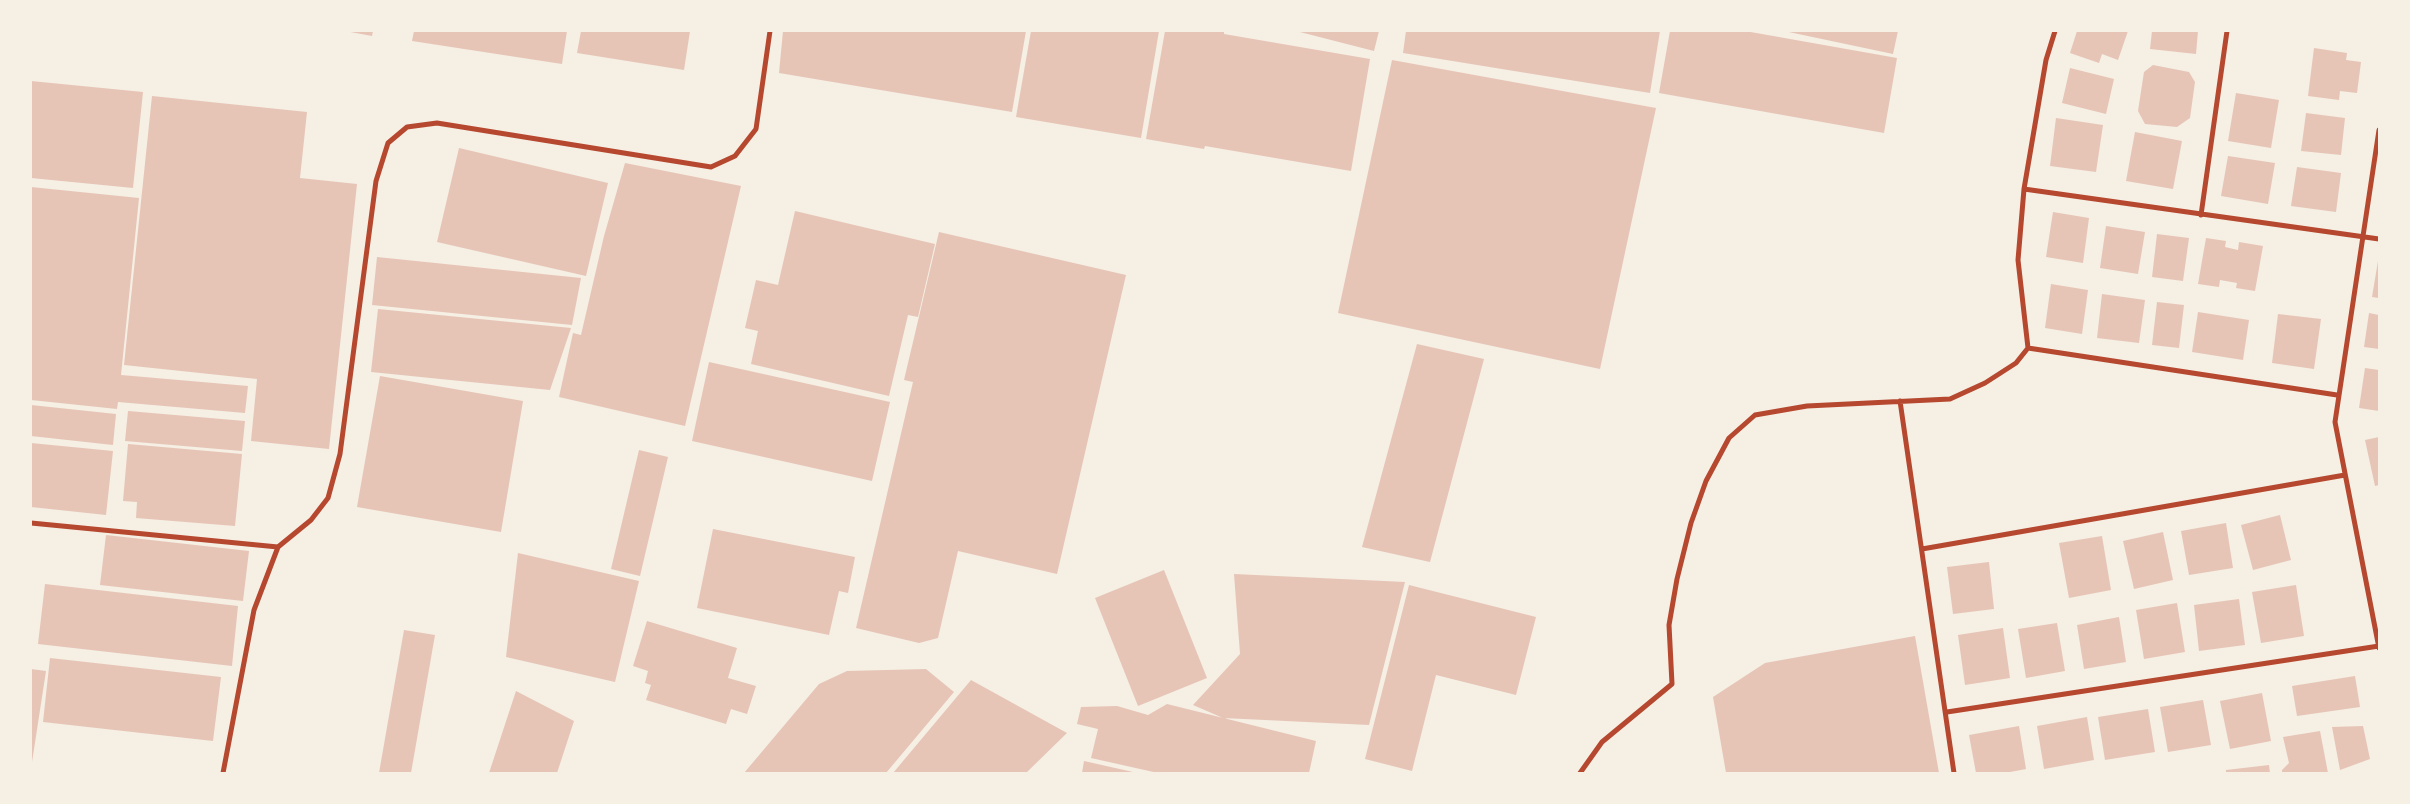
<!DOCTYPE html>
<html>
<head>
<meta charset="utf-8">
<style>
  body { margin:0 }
  #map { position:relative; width:2410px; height:804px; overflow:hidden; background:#f6efe4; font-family:"Times New Roman",serif }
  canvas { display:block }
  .frame { position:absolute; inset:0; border:32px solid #f6efe4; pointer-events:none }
</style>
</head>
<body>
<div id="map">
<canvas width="2410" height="804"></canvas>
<div class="frame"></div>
</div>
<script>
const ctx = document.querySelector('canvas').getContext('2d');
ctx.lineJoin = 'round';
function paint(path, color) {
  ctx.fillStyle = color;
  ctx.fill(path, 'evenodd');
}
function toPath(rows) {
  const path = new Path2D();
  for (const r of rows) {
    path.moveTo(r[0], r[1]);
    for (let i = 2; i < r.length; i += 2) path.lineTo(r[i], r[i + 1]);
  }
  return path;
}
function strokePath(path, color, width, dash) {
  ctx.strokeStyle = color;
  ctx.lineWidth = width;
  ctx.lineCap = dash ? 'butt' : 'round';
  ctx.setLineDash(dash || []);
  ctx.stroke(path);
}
paint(toPath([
  [345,31,373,31,372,36],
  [414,31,567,31,562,64,412,41],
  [581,31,690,31,684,70,577,53],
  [783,31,1026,31,1012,112,779,73],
  [1031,31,1159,31,1141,138,1016,117],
  [1165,31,1224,31,1224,34,1370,59,1351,171,1205,146,1204,149,1146,139],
  [1296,31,1379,31,1374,51],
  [1406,31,1660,31,1650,93,1403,53],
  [1670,31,1745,31,1897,58,1884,133,1659,93],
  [1784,31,1898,31,1893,54],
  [2077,31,2128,31,2118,60,2102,54,2099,63,2070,53],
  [2152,31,2198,31,2196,54,2150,49],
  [2314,48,2347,53,2346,60,2361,62,2357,93,2340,91,2339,100,2308,96],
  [1392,60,1656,108,1600,369,1338,313],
  [2153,65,2189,72,2195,82,2190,118,2177,127,2145,124,2138,111,2144,72],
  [2070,68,2114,79,2106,114,2062,103],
  [31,81,143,92,133,188,31,178],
  [2236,93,2279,100,2271,148,2228,141],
  [152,96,307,112,300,178,357,184,329,449,251,441,257,379,124,365],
  [2306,113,2345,118,2341,155,2301,151],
  [2056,118,2103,125,2096,172,2050,166],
  [2135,132,2182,141,2173,189,2126,181],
  [459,148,608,183,586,276,437,242],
  [2228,156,2275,163,2268,204,2221,196],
  [625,163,741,186,685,426,559,397,573,333,581,335,604,236],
  [2297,167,2341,173,2336,212,2291,206],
  [31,187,139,198,121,375,248,386,245,413,118,402,117,409,31,400],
  [795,211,935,244,918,317,908,315,889,396,751,364,758,331,745,328,756,280,778,285],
  [2053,212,2089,218,2083,263,2046,257],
  [2106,226,2145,232,2138,274,2100,268],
  [939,232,1126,275,1057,574,958,551,938,638,919,643,856,628,913,382,904,380],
  [2157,234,2189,238,2183,281,2152,277],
  [2206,238,2226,241,2225,247,2238,250,2239,242,2263,246,2255,291,2236,288,2237,283,2220,280,2219,287,2198,284],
  [377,257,581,278,572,325,372,305],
  [2378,261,2379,261,2379,298,2372,297],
  [2051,284,2088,290,2082,334,2045,328],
  [2102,294,2145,300,2139,343,2097,338],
  [2157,302,2184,305,2179,348,2152,345],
  [378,309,571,328,550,390,371,372],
  [2198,312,2249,320,2243,360,2192,352],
  [2369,313,2379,315,2379,349,2364,347],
  [2278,314,2321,319,2314,369,2272,363],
  [1417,344,1484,359,1430,562,1362,547],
  [709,362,890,402,872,481,692,441],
  [2365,368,2379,370,2379,411,2359,408],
  [380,376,523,401,501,532,357,507],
  [31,405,116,414,113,445,31,436],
  [128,411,245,421,242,451,125,441],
  [2379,437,2379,485,2375,486,2365,440],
  [31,443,113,451,106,515,31,507],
  [128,444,242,454,235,526,136,518,137,502,123,501],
  [639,450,668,457,640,576,611,569],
  [2280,515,2291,560,2253,570,2241,525],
  [2226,523,2233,568,2189,575,2181,531],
  [713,529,855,557,848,593,839,591,829,635,697,608],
  [2163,532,2173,580,2134,589,2123,541],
  [106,535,249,551,243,601,100,585],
  [2102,536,2111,590,2069,598,2059,543],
  [518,553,639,581,615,682,506,657],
  [1989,562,1994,609,1953,614,1947,567],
  [1164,570,1207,678,1138,706,1095,598],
  [1234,574,1405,582,1369,725,1223,718,1193,705,1240,654],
  [45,584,238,606,232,666,38,644],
  [1409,585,1536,617,1516,695,1436,675,1412,771,1365,759],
  [2296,585,2304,636,2261,643,2252,592],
  [2239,599,2245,645,2199,651,2194,605],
  [2177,603,2185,652,2144,659,2136,610],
  [2119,617,2126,662,2084,669,2077,625],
  [647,621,737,648,728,678,756,686,747,714,731,709,726,724,646,700,651,685,645,683,648,671,633,666],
  [2057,623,2065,671,2026,678,2018,629],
  [2003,628,2010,678,1965,685,1958,635],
  [404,630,435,635,411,773,379,773],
  [1915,636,1939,773,1726,773,1713,697,1765,663],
  [50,658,221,677,213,741,43,722],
  [31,669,46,671,32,762,31,762],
  [926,669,954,692,886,773,744,773,819,684,847,671],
  [2355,676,2360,707,2297,716,2292,686],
  [971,680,1067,733,1026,773,893,773],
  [516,691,574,721,557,773,489,773],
  [2262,693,2271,741,2230,749,2220,701],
  [2203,700,2211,745,2168,752,2160,707],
  [1167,704,1316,741,1309,773,1158,773,1091,758,1098,729,1077,724,1081,707,1117,706,1148,715],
  [2148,709,2155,752,2105,760,2098,717],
  [2087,717,2094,760,2044,769,2037,726],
  [2019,726,2026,769,2005,773,1976,773,1969,735],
  [2363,726,2370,759,2340,770,2332,727],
  [2320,731,2328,773,2282,773,2282,770,2289,763,2283,737],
  [1084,761,1133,772,1133,773,1082,773],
  [2269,765,2270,773,2226,773,2226,770]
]), '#e6c5b7');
strokePath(toPath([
  [2379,130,2335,422,2379,648],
  [2024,189,2379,239],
  [2201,215,2227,31],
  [2028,348,2337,395],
  [1900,401,1954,773],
  [31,523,278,547],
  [1922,549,2345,475],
  [1947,712,2379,646],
  [223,773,254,610,278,547,311,520,328,498,340,454,376,181,388,143,407,127,437,123,711,167,735,156,756,129,770,31],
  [1580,773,1602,742,1672,684,1669,625,1677,579,1691,523,1706,481,1729,438,1755,415,1807,406,1950,399,1985,383,2016,363,2028,348,2018,260,2024,189,2046,60,2055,31]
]), '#b5482f', 5);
</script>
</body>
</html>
